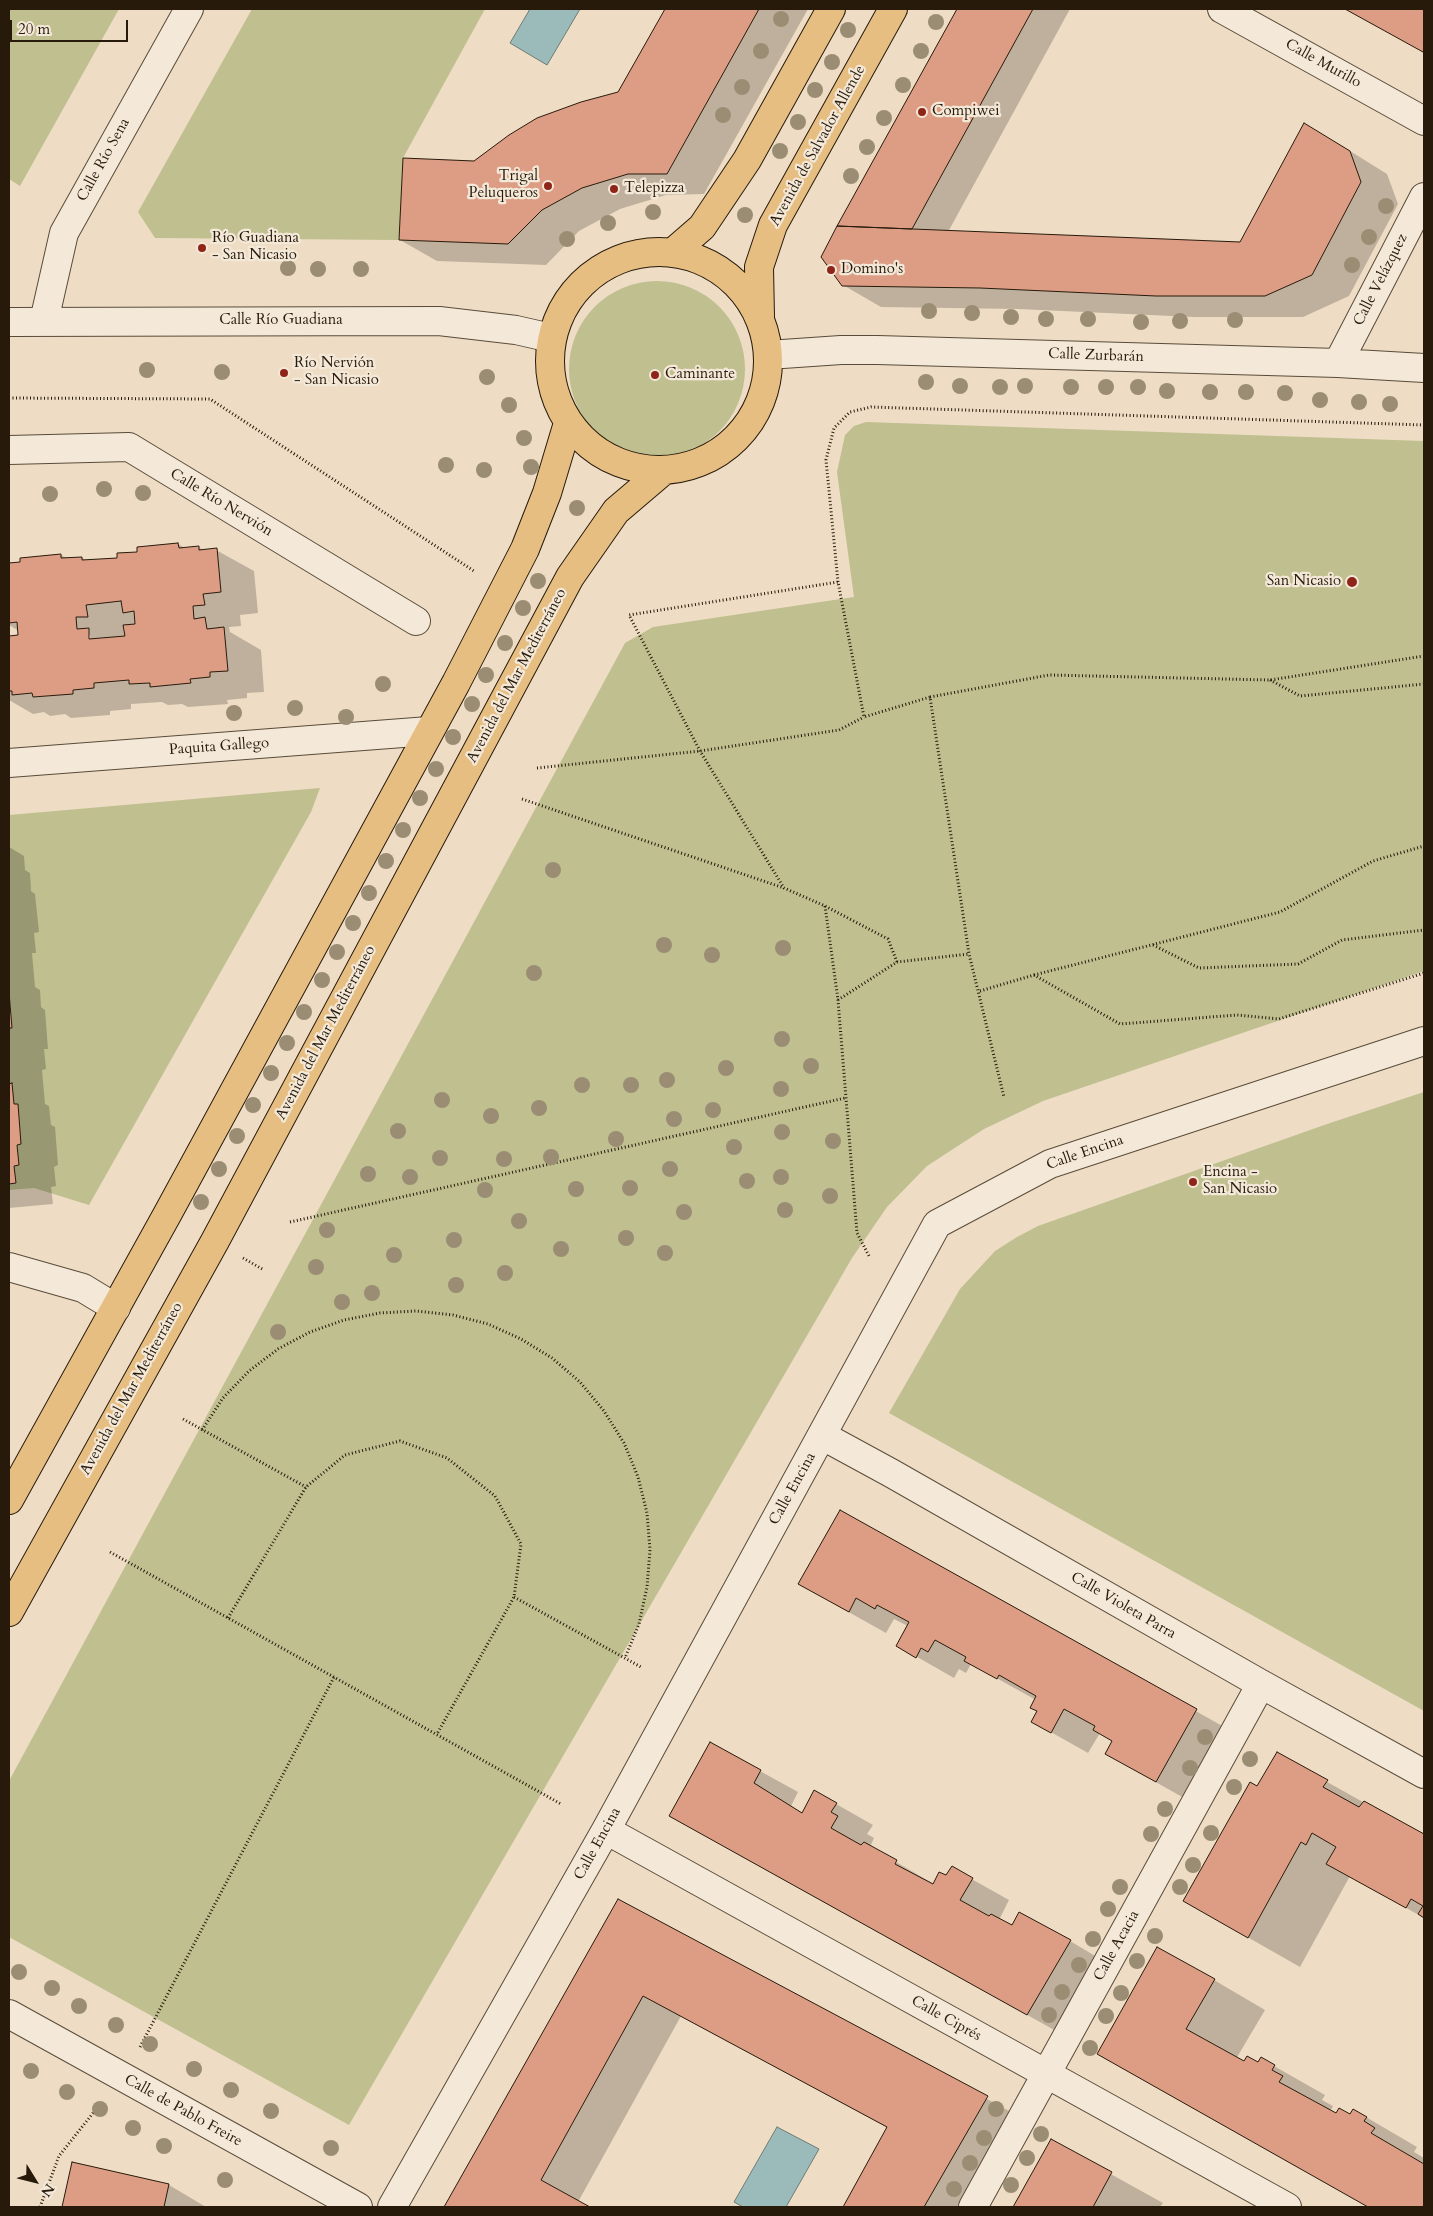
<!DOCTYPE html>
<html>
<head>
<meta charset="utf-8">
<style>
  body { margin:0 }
  #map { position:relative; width:1433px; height:2216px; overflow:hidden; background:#eeddc4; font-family:Cardo,serif }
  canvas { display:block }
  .frame { position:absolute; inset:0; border:10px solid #271a0b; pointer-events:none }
  .north { position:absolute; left:10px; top:2156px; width:50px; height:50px; -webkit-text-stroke:4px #f4e9d9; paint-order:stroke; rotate:126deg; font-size:14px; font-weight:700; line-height:20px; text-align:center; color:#271a0b }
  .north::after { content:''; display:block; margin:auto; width:18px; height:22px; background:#271a0b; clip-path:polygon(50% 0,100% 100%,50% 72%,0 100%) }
  .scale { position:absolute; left:10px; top:20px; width:118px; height:22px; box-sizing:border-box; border:2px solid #271a0b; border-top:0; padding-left:6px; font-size:15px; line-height:18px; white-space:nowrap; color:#271a0b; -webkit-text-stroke:4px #f4e9d9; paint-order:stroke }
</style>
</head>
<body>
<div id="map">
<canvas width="1433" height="2216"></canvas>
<div class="frame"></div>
<div class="north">N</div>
<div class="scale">20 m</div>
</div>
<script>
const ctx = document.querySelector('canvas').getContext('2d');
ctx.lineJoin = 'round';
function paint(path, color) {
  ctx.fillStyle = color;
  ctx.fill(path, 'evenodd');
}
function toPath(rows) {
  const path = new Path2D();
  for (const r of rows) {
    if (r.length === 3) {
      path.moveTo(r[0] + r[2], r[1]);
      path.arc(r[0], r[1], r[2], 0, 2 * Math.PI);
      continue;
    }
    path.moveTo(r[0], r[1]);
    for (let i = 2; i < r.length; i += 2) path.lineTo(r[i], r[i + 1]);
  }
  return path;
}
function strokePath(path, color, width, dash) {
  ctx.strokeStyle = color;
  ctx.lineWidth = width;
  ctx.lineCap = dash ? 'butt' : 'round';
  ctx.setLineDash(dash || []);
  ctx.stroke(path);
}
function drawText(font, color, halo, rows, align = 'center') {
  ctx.font = font + ' Cardo,serif';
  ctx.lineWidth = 4.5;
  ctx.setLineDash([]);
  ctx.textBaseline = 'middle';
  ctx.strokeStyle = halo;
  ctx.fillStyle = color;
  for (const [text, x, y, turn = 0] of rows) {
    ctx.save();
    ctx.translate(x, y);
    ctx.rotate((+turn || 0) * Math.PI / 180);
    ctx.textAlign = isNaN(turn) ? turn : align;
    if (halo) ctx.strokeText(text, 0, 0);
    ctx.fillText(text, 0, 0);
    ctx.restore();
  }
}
paint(toPath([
  [9,9,119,9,20,186,9,179],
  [252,9,485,9,403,158,399,240,155,238,138,212],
  [657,369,88],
  [866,422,1424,441,1424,971,1043,1101,984,1129,927,1166,887,1207,852,1258,349,2125,9,1937,9,1781,625,643,653,627,854,597,837,472,845,435,854,426],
  [320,788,311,812,89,1205,34,1188,9,1190,9,1184,16,1183,14,1166,19,1165,17,1145,21,1144,18,1105,14,1104,12,1084,9,1084,9,1028,12,1027,9,992,9,815],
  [1424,1092,1424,1711,889,1413,960,1289,995,1251,1017,1237,1038,1226,1330,1123]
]), '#bfbf90');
const water = toPath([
  [530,9,580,9,547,65,510,43,530,9],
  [777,2127,819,2149,786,2207,743,2207,734,2202,777,2127]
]);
paint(water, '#9bbbba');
strokePath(water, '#6d7b74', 1);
paint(toPath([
  [667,9,808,9,704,194,666,195,620,209,579,231,546,265,437,261,400,240,474,163,619,94],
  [959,9,1070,9,948,232,1241,243,1342,146,1387,174,1398,204,1349,296,1303,317,1194,317,1018,309,881,307,843,285,839,226],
  [1346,9,1424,9,1424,52],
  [178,544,185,548,198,547,205,551,216,550,254,571,258,613,240,615,241,626,229,627,230,632,261,650,264,692,247,693,247,698,227,700,228,704,188,707,182,704,168,705,162,702,131,704,131,709,110,711,110,715,71,718,65,714,50,716,44,712,33,714,9,700,9,637,20,636,19,631,9,625,9,564,22,563,21,559,61,555,68,559,82,558,88,561,119,559],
  [88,633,90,636,91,646,89,646],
  [9,847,24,856,25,870,30,873,31,891,35,894,39,932,34,933,36,953,32,953,35,987,40,990,41,1007,45,1010,48,1049,44,1049,46,1069,42,1070,45,1104,49,1106,51,1125,55,1127,58,1165,54,1167,56,1186,51,1187,53,1204,9,1208],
  [840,1511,1233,1732,1193,1803,1143,1775,1114,1741,1100,1733,1088,1753,1033,1722,1038,1711,1036,1700,971,1664,966,1673,959,1669,954,1678,898,1646,908,1626,894,1619,886,1633,836,1605],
  [711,1744,798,1792,791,1806,803,1813,815,1792,873,1825,867,1834,874,1838,870,1847,934,1884,947,1877,952,1868,1009,1900,999,1920,1012,1927,1070,1941,1107,1963,1065,2036,708,1837],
  [1277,1754,1424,1836,1424,1918,1350,1876,1300,1967,1235,1930,1257,1788],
  [619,1900,1024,2119,974,2207,844,2207,888,2128,681,2016,578,2202,587,2207,446,2206],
  [1214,1980,1265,2010,1236,2059,1244,2063,1274,2066,1325,2095,1322,2100,1333,2106,1330,2112,1336,2115,1351,2116,1354,2110,1417,2147,1414,2152,1424,2158,1422,2164,1424,2165,1424,2207,1369,2207,1149,2083],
  [1051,2141,1163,2203,1160,2207,1015,2207],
  [73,2164,169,2185,206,2207,64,2207]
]), '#0003');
const building = toPath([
  [665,9,759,9,667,174,628,174,582,188,542,210,508,244,399,240,403,158,474,161,509,135,537,118,581,102,618,92,665,9],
  [957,9,1033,9,912,229,837,226,957,9],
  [1345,9,1424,9,1424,50,1423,52,1345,9],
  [1304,123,1350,151,1361,182,1312,275,1265,296,1156,296,980,288,842,286,821,257,837,226,1240,242,1304,123],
  [178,543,179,548,199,546,199,550,217,548,221,592,203,594,205,605,193,606,194,619,205,617,207,629,224,627,228,671,210,672,210,677,190,679,191,683,150,687,150,683,129,684,129,680,94,683,94,688,73,690,73,694,33,697,32,693,12,695,12,691,9,691,9,636,18,635,17,622,9,623,9,563,20,562,20,558,61,554,61,558,82,557,82,560,117,558,117,553,137,552,137,547,178,543],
  [121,601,123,613,134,611,135,624,123,625,125,636,89,639,89,628,77,629,76,617,88,617,86,605,121,601],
  [9,992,12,1028,9,1028,9,992],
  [12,1083,14,1104,18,1104,21,1144,17,1145,19,1165,14,1166,16,1183,9,1184,9,1084,12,1083],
  [840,1510,1197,1709,1156,1782,1105,1754,1112,1741,1093,1730,1095,1726,1064,1709,1051,1733,1031,1722,1037,1711,1030,1708,1036,1696,999,1675,997,1679,964,1661,966,1657,935,1640,928,1652,921,1648,916,1658,896,1646,909,1622,877,1605,875,1609,856,1598,849,1612,798,1584,840,1510],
  [710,1742,761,1770,754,1783,802,1813,814,1790,837,1803,831,1812,838,1816,831,1828,861,1845,864,1842,897,1860,895,1864,933,1884,939,1872,946,1875,952,1866,973,1878,960,1900,989,1916,991,1914,1012,1925,1019,1912,1071,1940,1027,2015,669,1816,710,1742],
  [1277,1752,1328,1780,1323,1787,1359,1807,1364,1801,1424,1834,1424,1918,1418,1914,1423,1906,1411,1899,1406,1908,1326,1864,1336,1847,1312,1833,1306,1845,1301,1842,1248,1938,1183,1901,1250,1782,1257,1786,1277,1752],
  [618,1899,988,2096,924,2207,843,2207,887,2127,643,1996,541,2180,590,2207,444,2207,618,1899],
  [1157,1947,1215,1979,1186,2029,1244,2061,1247,2056,1258,2062,1261,2057,1275,2065,1272,2070,1283,2076,1279,2082,1336,2113,1339,2108,1350,2114,1353,2109,1367,2117,1364,2121,1375,2128,1371,2133,1424,2164,1424,2207,1368,2207,1097,2054,1157,1947],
  [1051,2139,1112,2172,1093,2207,1013,2207,1051,2139],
  [72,2162,169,2184,164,2207,62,2207,72,2162]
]);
paint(building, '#dc9d84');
strokePath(building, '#271a0b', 1);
const minor = toPath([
  [1222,9,1424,121],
  [44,321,64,233,189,9],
  [9,322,439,321,516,330,551,338],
  [768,355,841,350,877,350,1338,363,1424,368],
  [1338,363,1424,197],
  [9,450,129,447,416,621],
  [9,763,429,731],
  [9,1267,83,1288,116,1308],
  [823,1436,891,1473,1261,1684,1424,1774],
  [606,1830,1287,2207],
  [9,2014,358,2207],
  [392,2207,606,1830,937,1224,1050,1164,1424,1041],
  [973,2207,1261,1684]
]);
const major = toPath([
  [659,361,109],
  [672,253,702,227,747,160,831,9],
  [760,317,759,267,773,225,893,9],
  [9,1500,168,1213,456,683,525,549,547,493,568,423],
  [9,1612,215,1241,570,577,616,511,663,471]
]);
strokePath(minor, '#594b39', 30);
strokePath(major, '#271a0b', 30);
strokePath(toPath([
  [9,398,210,399,474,571],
  [838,582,826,460,834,428,850,412,871,407,1424,425],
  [1270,680,1300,696,1424,684],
  [930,697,1049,675,1270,680,1424,656],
  [537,768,700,751,839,730,864,717],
  [522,799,784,888],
  [825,906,838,1000,857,1233,869,1256],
  [1153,945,1199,968,1298,964,1342,940,1424,930],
  [897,962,888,939,825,906,784,888,700,751,629,615,838,582,864,717,930,697,969,954,1004,1097],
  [1034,975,1280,912,1373,861,1424,846],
  [980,991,1034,975,1120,1024,1237,1015,1279,1019,1424,973],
  [838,1000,897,962,969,954],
  [290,1222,845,1098],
  [243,1258,264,1270],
  [183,1419,306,1487],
  [202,1430,223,1398,249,1371,278,1349,310,1332,344,1320,380,1313,416,1311,453,1315,488,1324,521,1339,552,1358,580,1382,604,1411,624,1443,638,1477,647,1513,650,1550,647,1587,639,1624,625,1658],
  [110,1552,561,1804],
  [514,1597,641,1667],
  [228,1618,306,1487,345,1455,400,1441,447,1458,495,1496,521,1544,514,1597,437,1734],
  [140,2047,334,1677],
  [40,2207,59,2156,101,2103]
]), '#271a0b', 3, [1, 2.5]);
strokePath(minor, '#f4e9d9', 28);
strokePath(major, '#e7be82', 28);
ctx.fillStyle = '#9a8d74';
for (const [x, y] of [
  [781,19],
  [936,22],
  [848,30],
  [761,51],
  [921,51],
  [832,62],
  [903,85],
  [742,87],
  [815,90],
  [723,115],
  [884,118],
  [798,122],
  [867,147],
  [780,151],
  [851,176],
  [1386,206],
  [653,212],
  [745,215],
  [608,223],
  [1369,237],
  [567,239],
  [1352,265],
  [288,268],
  [318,269],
  [361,269],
  [929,311],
  [972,313],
  [1011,317],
  [1046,319],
  [1088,319],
  [1235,320],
  [1180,321],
  [1141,322],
  [147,370],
  [222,372],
  [487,377],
  [926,382],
  [960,386],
  [1025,386],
  [1000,387],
  [1071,387],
  [1106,387],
  [1138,387],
  [1167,391],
  [1210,392],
  [1246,392],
  [1285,393],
  [1320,400],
  [1359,402],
  [1390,404],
  [509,405],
  [524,438],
  [446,465],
  [531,467],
  [484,470],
  [104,489],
  [143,493],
  [50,494],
  [577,508],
  [538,581],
  [523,608],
  [505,643],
  [486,675],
  [383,684],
  [472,704],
  [295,708],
  [234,713],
  [346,717],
  [453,737],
  [436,769],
  [420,798],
  [403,830],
  [386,861],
  [553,870],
  [369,893],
  [353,923],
  [664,945],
  [783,948],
  [337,952],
  [712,955],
  [534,973],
  [322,980],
  [304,1012],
  [782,1039],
  [287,1043],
  [811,1066],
  [726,1068],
  [271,1073],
  [667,1080],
  [582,1085],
  [631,1085],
  [781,1089],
  [442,1100],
  [253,1105],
  [539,1108],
  [713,1110],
  [491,1116],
  [674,1119],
  [398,1131],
  [782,1132],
  [237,1136],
  [616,1139],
  [833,1141],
  [734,1147],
  [551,1157],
  [440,1158],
  [504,1159],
  [219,1169],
  [670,1169],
  [368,1174],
  [410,1177],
  [781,1177],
  [747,1181],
  [630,1188],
  [576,1189],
  [485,1190],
  [830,1196],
  [201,1202],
  [785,1210],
  [684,1212],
  [519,1221],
  [327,1230],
  [626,1238],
  [454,1240],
  [561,1249],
  [665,1253],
  [394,1255],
  [316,1267],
  [505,1273],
  [456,1285],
  [372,1293],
  [342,1302],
  [278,1332],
  [1205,1737],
  [1250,1759],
  [1190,1768],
  [1234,1787],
  [1165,1809],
  [1211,1833],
  [1151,1834],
  [1193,1865],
  [1120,1887],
  [1180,1887],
  [1108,1909],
  [1155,1936],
  [1093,1939],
  [1137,1961],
  [1079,1965],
  [19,1972],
  [52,1988],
  [1062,1992],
  [1121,1993],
  [79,2006],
  [1049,2015],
  [1106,2016],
  [116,2025],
  [150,2044],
  [1090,2048],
  [194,2069],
  [31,2071],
  [231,2090],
  [67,2092],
  [100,2109],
  [996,2109],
  [271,2111],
  [133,2128],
  [1041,2134],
  [984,2138],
  [164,2146],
  [331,2148],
  [1027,2158],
  [970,2163],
  [225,2180],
  [1011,2185],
  [954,2189]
]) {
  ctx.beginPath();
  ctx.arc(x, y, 8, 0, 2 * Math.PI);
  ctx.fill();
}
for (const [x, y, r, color] of [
  [922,112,5,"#8f2418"],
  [548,186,5,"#8f2418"],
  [614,189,5,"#8f2418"],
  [202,248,5,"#8f2418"],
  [831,270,5,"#8f2418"],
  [284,373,5,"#8f2418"],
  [655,375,5,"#8f2418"],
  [1352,582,6,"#8f2418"],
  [1193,1182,5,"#8f2418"]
]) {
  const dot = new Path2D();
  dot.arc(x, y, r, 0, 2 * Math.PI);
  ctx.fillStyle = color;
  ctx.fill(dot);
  strokePath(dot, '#f4e9d9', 2);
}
drawText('15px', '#271a0b', '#f4e9d9', [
  ["Calle Murillo",1323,64,29],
  ["Avenida de Salvador Allende",818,146,-61],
  ["Calle Río Sena",104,160,-61],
  ["Calle Velázquez",1381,280,-63],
  ["Calle Río Guadiana",281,321],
  ["Calle Zurbarán",1096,356,2],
  ["Calle Río Nervión",221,503,31],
  ["Avenida del Mar Mediterráneo",517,676,-62],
  ["Paquita Gallego",219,747,-4],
  ["Avenida del Mar Mediterráneo",326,1033,-62],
  ["Calle Encina",1085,1153,-19],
  ["Avenida del Mar Mediterráneo",132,1389,-61],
  ["Calle Encina",793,1489,-61],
  ["Calle Violeta Parra",1123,1606,30],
  ["Calle Encina",598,1844,-61],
  ["Calle Acacia",1117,1946,-61],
  ["Calle Ciprés",946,2019,29],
  ["Calle de Pablo Freire",183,2111,29]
]);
drawText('15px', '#271a0b', '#f4e9d9', [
  ["Compiwei",932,112],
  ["Trigal",538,177,"right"],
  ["Peluqueros",538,194,"right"],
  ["Telepizza",624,189],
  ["Río Guadiana",212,239],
  ["- San Nicasio",212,256],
  ["Domino's",841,270],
  ["Río Nervión",294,364],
  ["- San Nicasio",294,381],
  ["Caminante",665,375],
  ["San Nicasio",1341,582,"right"],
  ["Encina -",1203,1173],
  ["San Nicasio",1203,1190]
], 'left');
</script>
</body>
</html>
